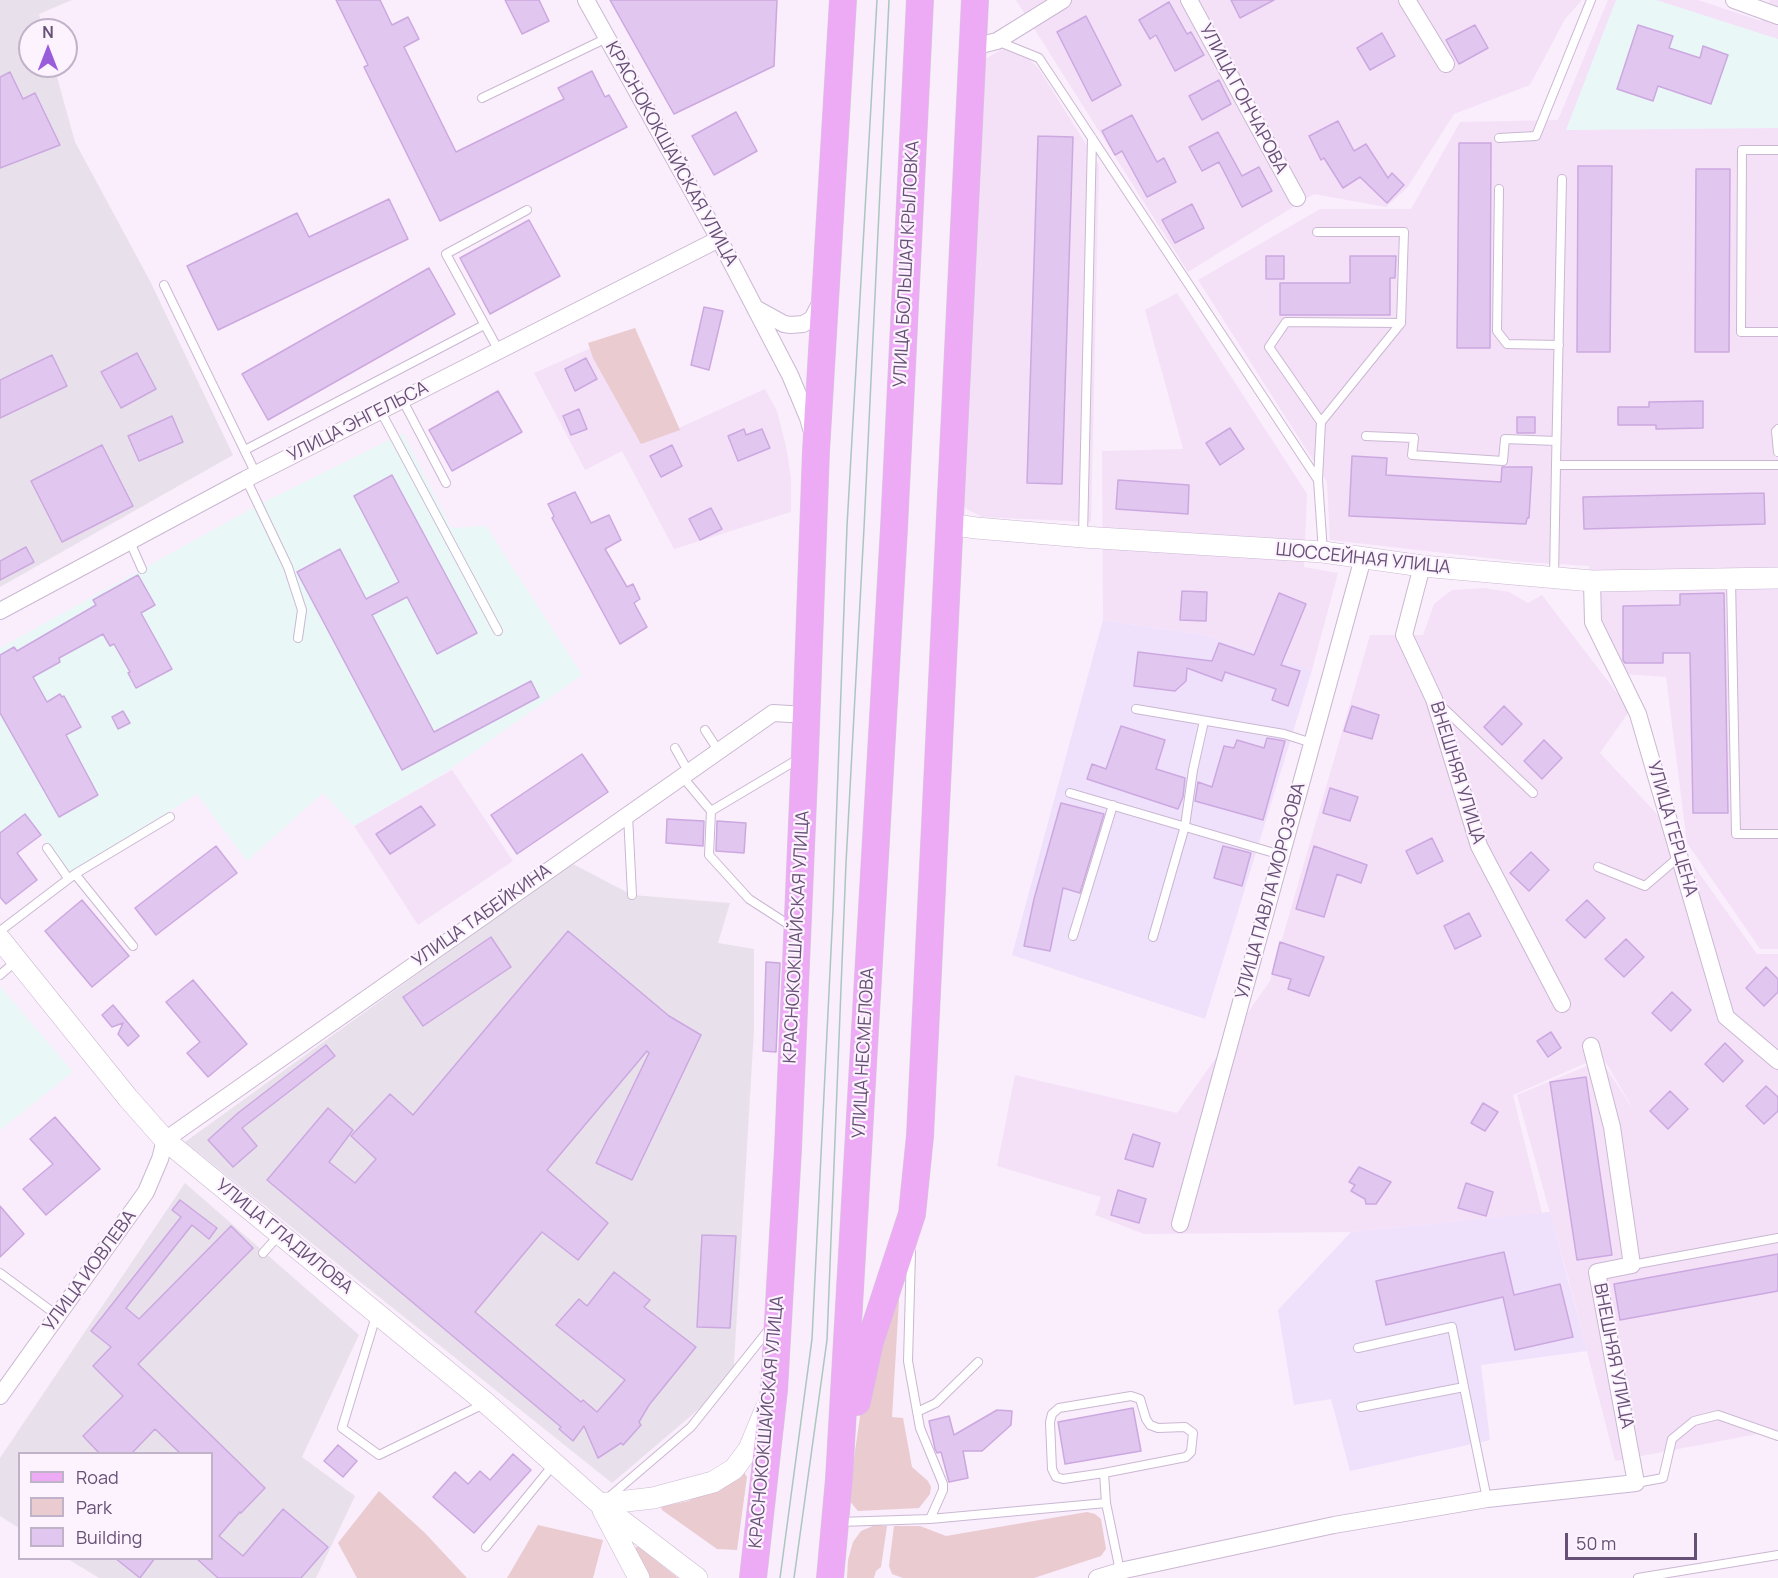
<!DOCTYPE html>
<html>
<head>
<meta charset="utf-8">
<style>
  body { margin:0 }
  #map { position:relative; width:1778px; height:1578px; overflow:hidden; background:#faedfc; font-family:Manrope,sans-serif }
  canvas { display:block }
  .legend { position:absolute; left:18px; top:1452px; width:195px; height:108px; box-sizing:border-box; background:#fcf3fe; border:2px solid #c0b2c8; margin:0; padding:8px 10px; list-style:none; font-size:18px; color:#675076 }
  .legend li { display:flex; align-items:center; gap:12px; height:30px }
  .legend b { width:30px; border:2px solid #c0b2c8 }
  .north { position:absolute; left:18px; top:18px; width:60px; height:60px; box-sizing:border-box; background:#fcf3fe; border:2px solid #c0b2c8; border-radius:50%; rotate:0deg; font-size:16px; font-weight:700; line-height:24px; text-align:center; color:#675076 }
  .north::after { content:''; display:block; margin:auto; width:21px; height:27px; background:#995cdb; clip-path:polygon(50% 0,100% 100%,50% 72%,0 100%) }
  .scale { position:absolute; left:1565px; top:1533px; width:132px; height:27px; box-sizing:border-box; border:3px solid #675076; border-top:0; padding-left:8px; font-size:18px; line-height:21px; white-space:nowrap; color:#675076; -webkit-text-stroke:4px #fcf3fe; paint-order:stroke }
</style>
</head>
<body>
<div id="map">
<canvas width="1778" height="1578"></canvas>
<ul class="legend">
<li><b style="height:8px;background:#ecabf4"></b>Road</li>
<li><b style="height:16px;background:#e9cbd0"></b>Park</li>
<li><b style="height:16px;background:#e1c6ef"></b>Building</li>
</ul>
<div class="north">N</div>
<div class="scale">50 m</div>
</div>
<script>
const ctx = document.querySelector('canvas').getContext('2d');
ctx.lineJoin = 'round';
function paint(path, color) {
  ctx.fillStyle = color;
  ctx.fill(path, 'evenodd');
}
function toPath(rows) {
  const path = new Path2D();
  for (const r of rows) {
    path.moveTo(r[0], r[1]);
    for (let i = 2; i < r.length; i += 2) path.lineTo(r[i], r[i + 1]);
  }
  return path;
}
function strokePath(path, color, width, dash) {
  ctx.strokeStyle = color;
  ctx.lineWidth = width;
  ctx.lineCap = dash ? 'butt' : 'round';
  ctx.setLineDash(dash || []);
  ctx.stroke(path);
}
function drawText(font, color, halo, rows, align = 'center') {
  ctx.font = font + ' Manrope,sans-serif';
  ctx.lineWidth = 4.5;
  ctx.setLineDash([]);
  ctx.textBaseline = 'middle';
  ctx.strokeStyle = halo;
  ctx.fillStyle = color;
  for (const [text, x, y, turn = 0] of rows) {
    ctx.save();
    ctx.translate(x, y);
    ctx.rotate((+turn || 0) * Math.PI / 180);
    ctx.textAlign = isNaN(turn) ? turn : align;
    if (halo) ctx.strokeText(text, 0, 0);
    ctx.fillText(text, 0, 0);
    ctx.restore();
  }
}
paint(toPath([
  [1016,0,1582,0,1565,19,1530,85,1454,114,1407,188,1386,207,1314,194,1188,272],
  [1608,0,1698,0,1761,21,1770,0,1778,0,1778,949,1760,949,1687,843,1666,677,1610,673,1589,625,1589,566,1523,562,1330,540,1327,482,1198,280,1320,209,1411,209,1460,122,1558,120],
  [1006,47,1018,48,1039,69,1099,165,1091,522,982,517,961,506,976,75,987,58],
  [1177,293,1307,494,1304,567,1338,573,1312,670,1204,635,1103,620,1102,451,1183,449,1145,310],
  [591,348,643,442,679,428,765,389,777,411,787,451,791,478,791,512,674,549,622,451,585,470,534,373],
  [1484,588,1509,592,1528,603,1542,595,1630,710,1600,753,1656,813,1757,954,1778,954,1778,1430,1615,1461,1569,1281,1517,1095,1601,1060,1635,1112,1602,1056,1513,1095,1542,1213,1351,1232,1144,1234,1095,1215,1101,1197,997,1166,1015,1075,1177,1113,1270,981,1370,635,1423,635,1434,604,1452,590],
  [452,770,513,861,418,925,354,826]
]), '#f4e1f8');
paint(toPath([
  [1103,620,1204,635,1312,670,1205,1019,1012,955],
  [1550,1212,1587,1351,1481,1365,1490,1440,1350,1471,1331,1399,1294,1405,1278,1310,1351,1232]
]), '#efe1fb');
paint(toPath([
  [0,0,72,0,39,14,43,30,30,30,30,66,54,66,75,142,150,281,233,455,0,587],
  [571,863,632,895,730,903,718,943,754,949,754,1030,733,1380,612,1483,185,1142],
  [185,1183,359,1335,302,1457,355,1496,316,1578,99,1578,68,1559,212,1558,212,1454,20,1454,19,1528,0,1516,0,1458]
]), '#e8e1ec');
paint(toPath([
  [1616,0,1656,0,1778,39,1778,128,1566,130],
  [403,433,451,528,486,526,582,675,443,774,354,826,323,793,247,861,197,794,70,873,25,814,0,833,0,648,258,505],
  [0,986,73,1072,0,1130]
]), '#e9f8f7');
paint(toPath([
  [635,328,680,430,641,444,593,358,588,343],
  [900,1284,892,1417,903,1418,912,1467,928,1481,931,1487,930,1494,919,1508,858,1511,848,1499,863,1396],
  [742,1469,747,1477,737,1550,717,1549,662,1510,661,1507,664,1506,688,1501,708,1491],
  [379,1491,425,1533,467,1578,357,1578,338,1543],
  [1087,1512,1095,1514,1101,1519,1106,1549,1101,1556,1034,1578,903,1578,892,1574,889,1566,894,1526,920,1526,946,1536],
  [538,1525,603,1540,593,1578,507,1578],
  [875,1525,887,1526,881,1567,876,1571,874,1578,847,1578,848,1560,853,1542,861,1531],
  [636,1547,639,1547,678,1578,649,1578,634,1551]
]), '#e9cbd0');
const building = toPath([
  [336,0,380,0,392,25,408,17,419,39,404,47,456,152,564,99,558,88,592,71,605,97,609,95,627,127,440,221,364,67,368,65,336,0],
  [505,0,539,0,549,21,522,34,505,0],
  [610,0,777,0,774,66,674,114,610,0],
  [1231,0,1274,0,1240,18,1231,0],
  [1169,2,1187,34,1191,32,1204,55,1175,71,1156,35,1150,39,1139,20,1169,2],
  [1086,16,1121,85,1092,101,1057,32,1086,16],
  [1475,25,1488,48,1459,64,1446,40,1475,25],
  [1638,25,1673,36,1669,48,1700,58,1703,46,1728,55,1711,104,1658,86,1653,101,1617,89,1638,25],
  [1382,33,1395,56,1370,70,1357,48,1382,33],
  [10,72,23,99,35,93,60,145,0,168,0,77,10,72],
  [1219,80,1231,104,1202,120,1189,96,1219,80],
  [736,112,757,151,714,175,692,136,736,112],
  [1132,115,1157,162,1164,158,1176,182,1147,197,1122,151,1115,155,1102,131,1132,115],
  [1338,121,1354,151,1366,144,1388,178,1392,173,1404,185,1387,203,1360,177,1343,188,1324,158,1321,160,1309,136,1338,121],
  [1218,132,1242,176,1259,167,1272,191,1242,207,1219,162,1202,171,1189,147,1218,132],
  [1038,136,1073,137,1062,484,1027,483,1038,136],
  [1459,143,1491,143,1490,348,1457,348,1459,143],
  [1578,166,1612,166,1610,352,1577,352,1578,166],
  [1696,169,1730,169,1729,352,1695,352,1696,169],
  [389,199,408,239,218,330,187,266,297,213,309,237,389,199],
  [1192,204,1204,228,1175,243,1162,220,1192,204],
  [529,220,560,276,490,314,460,258,529,220],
  [1266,256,1284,256,1284,279,1266,279,1266,256],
  [1350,256,1396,256,1395,278,1390,278,1390,315,1280,315,1280,283,1350,283,1350,256],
  [429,268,455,314,268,420,242,374,429,268],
  [704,307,723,311,709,370,691,365,704,307],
  [137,353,156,389,121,408,101,372,137,353],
  [52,355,67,386,0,418,0,380,52,355],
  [586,358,597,379,575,391,565,369,586,358],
  [498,391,522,432,452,471,429,430,498,391],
  [1703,401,1703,428,1656,429,1656,425,1618,425,1618,407,1649,407,1649,402,1703,401],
  [579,409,587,429,571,435,563,416,579,409],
  [172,416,183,442,139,461,128,436,172,416],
  [1517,417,1535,417,1535,433,1517,433,1517,417],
  [1230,428,1244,449,1220,465,1206,443,1230,428],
  [744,429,746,435,762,429,770,448,738,461,728,436,744,429],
  [102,445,133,506,62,542,31,481,102,445],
  [672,445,682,466,661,477,650,456,672,445],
  [1352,456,1387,458,1386,475,1501,482,1502,467,1532,467,1529,518,1527,518,1526,524,1349,516,1352,456],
  [392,475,477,633,437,654,407,597,372,615,434,732,531,681,539,697,402,770,297,572,340,549,366,599,399,582,354,496,392,475],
  [1118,480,1189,485,1188,514,1116,509,1118,480],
  [575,492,591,523,609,515,621,540,605,549,627,587,633,584,640,599,634,603,647,627,620,644,552,518,554,516,548,504,575,492],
  [1764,493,1765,524,1584,529,1583,497,1764,493],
  [711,508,722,529,700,540,689,519,711,508],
  [26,547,34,562,0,580,0,561,26,547],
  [138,575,155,605,141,613,172,669,136,688,128,673,130,672,114,644,110,646,103,634,59,658,60,662,33,677,47,702,60,694,62,697,64,696,81,727,66,735,98,795,59,817,0,713,0,655,14,647,17,651,96,605,93,600,138,575],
  [1182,591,1207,592,1206,621,1180,620,1182,591],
  [1279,593,1306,604,1281,665,1300,671,1288,706,1272,700,1276,689,1225,672,1222,681,1187,668,1186,681,1175,691,1134,686,1138,652,1212,661,1219,643,1254,655,1279,593],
  [1724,593,1728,813,1693,813,1690,653,1663,653,1663,663,1625,663,1623,660,1623,606,1680,605,1680,594,1724,593],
  [1352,706,1379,715,1372,739,1344,731,1352,706],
  [1504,706,1522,724,1502,745,1484,727,1504,706],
  [123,711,130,723,118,729,112,717,123,711],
  [1121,726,1165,740,1156,769,1185,778,1183,797,1178,809,1087,779,1092,764,1106,769,1121,726],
  [1267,738,1285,741,1263,820,1195,801,1198,782,1212,787,1224,746,1234,748,1237,740,1264,748,1267,738],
  [1544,740,1562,758,1542,779,1524,761,1544,740],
  [582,754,608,792,517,854,491,815,582,754],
  [1330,788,1358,797,1350,821,1323,813,1330,788],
  [1061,803,1104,814,1080,893,1063,888,1050,951,1024,946,1034,899,1061,803],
  [421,806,435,825,390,854,376,834,421,806],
  [25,814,41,835,17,853,37,880,6,904,0,897,0,833,25,814],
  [667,819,704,821,703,846,666,843,667,819],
  [717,821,746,823,744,853,716,851,717,821],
  [1432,838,1443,861,1417,874,1406,851,1432,838],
  [216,846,237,873,156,935,135,908,216,846],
  [1223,846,1251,853,1242,886,1214,878,1223,846],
  [1314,846,1367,865,1361,883,1337,874,1324,917,1296,909,1314,846],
  [1531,852,1549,870,1529,891,1510,873,1531,852],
  [82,900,129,956,92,987,45,931,82,900],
  [1587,900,1605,918,1585,938,1566,920,1587,900],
  [1469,913,1481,936,1455,949,1444,926,1469,913],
  [568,931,669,1016,701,1035,632,1180,596,1163,649,1053,647,1051,547,1170,608,1223,578,1260,542,1232,475,1312,581,1402,583,1400,597,1412,625,1380,556,1325,579,1299,587,1306,614,1272,650,1300,644,1307,696,1347,649,1405,639,1422,641,1425,623,1445,621,1443,598,1458,584,1426,573,1441,559,1429,561,1427,267,1180,328,1108,353,1130,329,1162,355,1183,376,1159,351,1136,390,1094,413,1115,568,931],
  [491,937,511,967,423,1026,403,997,491,937],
  [1626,939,1644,957,1624,977,1605,959,1626,939],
  [1280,942,1324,957,1309,996,1288,989,1291,979,1272,974,1280,942],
  [766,962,780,963,776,1052,763,1051,766,962],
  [1766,967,1778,979,1778,992,1764,1006,1746,988,1766,967],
  [193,980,247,1044,208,1077,187,1053,200,1042,166,1002,193,980],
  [1672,992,1691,1010,1671,1031,1652,1013,1672,992],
  [113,1005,139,1036,128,1046,118,1034,123,1023,112,1027,102,1015,113,1005],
  [1551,1032,1561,1048,1548,1057,1537,1041,1551,1032],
  [1725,1043,1743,1061,1723,1082,1705,1064,1725,1043],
  [326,1045,335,1056,242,1128,257,1146,233,1167,208,1140,238,1113,326,1045],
  [1586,1077,1612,1255,1577,1260,1550,1082,1586,1077],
  [1766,1086,1778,1097,1778,1111,1764,1124,1746,1106,1766,1086],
  [1670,1091,1688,1109,1668,1129,1650,1111,1670,1091],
  [1483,1103,1498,1112,1485,1131,1471,1123,1483,1103],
  [55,1117,100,1169,46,1215,23,1189,53,1164,30,1139,55,1117],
  [1133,1134,1160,1143,1153,1167,1125,1159,1133,1134],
  [1359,1167,1391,1182,1376,1204,1366,1204,1365,1199,1351,1191,1355,1185,1349,1182,1359,1167],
  [1466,1183,1493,1192,1486,1216,1458,1208,1466,1183],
  [1118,1190,1146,1199,1139,1223,1111,1215,1118,1190],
  [180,1200,217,1228,209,1239,192,1225,126,1308,139,1319,231,1226,253,1248,138,1364,265,1488,241,1513,240,1512,219,1536,243,1556,283,1509,328,1547,301,1578,218,1578,196,1558,212,1558,212,1454,181,1454,155,1429,131,1454,100,1454,83,1436,123,1396,93,1366,111,1347,91,1331,181,1217,172,1210,180,1200],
  [0,1206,24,1234,0,1257,0,1206],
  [702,1235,736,1236,730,1328,697,1327,702,1235],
  [1504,1252,1514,1295,1560,1284,1573,1337,1515,1350,1503,1297,1386,1325,1376,1281,1504,1252],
  [1778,1254,1778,1291,1620,1320,1614,1284,1778,1254],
  [1133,1408,1141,1451,1065,1464,1058,1422,1133,1408],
  [997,1410,1012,1411,1011,1425,982,1451,963,1451,968,1478,949,1482,941,1452,937,1453,935,1449,929,1421,949,1416,954,1435,997,1410],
  [338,1445,357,1461,343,1477,324,1461,338,1445],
  [513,1454,531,1470,474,1533,433,1497,455,1472,468,1484,480,1471,490,1480,513,1454],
  [115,1558,155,1558,140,1578,115,1558]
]);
paint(building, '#e1c6ef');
strokePath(building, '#cca8e0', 1.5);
const service = toPath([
  [997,41,1039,58,1318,480,1323,552],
  [482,98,607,38],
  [1499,138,1536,136,1591,0],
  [1778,150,1742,150,1741,332,1778,332],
  [1499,189,1497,331,1507,344,1559,345],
  [1317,232,1404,232,1401,323,1321,422,1269,347,1286,322,1401,323],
  [164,285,256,474],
  [499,351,446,254,527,210],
  [402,399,446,483],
  [380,410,498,631],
  [1778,429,1776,431,1778,452],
  [1366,436,1414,438,1412,455,1503,461,1505,439,1556,441],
  [245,450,484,325],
  [1556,465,1562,179],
  [246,479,288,567,302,610,298,638],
  [1318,479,1321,422],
  [1083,536,1092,138],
  [130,542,142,569],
  [1554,577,1556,465,1778,465],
  [1731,580,1736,834,1778,834],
  [1439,704,1533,793],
  [1136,709,1284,734,1312,743],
  [705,730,718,750],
  [675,748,688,771],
  [681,775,711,811],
  [1070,793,1281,855],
  [628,815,632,895],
  [47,848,68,878],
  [1598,867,1645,886,1680,856],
  [75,874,133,946],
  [794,928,749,899,709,855,711,811,800,758],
  [0,931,75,874,170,817],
  [1073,936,1113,805],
  [1153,937,1185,826,1193,770,1204,721],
  [0,975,16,961],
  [911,1252,908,1361,920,1428,943,1484,943,1490,930,1519,1106,1503],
  [263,1253,279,1235],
  [1632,1265,1778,1238],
  [0,1273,58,1316],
  [376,1316,342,1428,379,1455,486,1403],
  [1358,1348,1452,1327,1464,1387],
  [1361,1407,1464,1387,1487,1499],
  [917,1412,936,1403,978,1362],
  [1104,1473,1186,1457,1191,1452,1193,1433,1185,1427,1158,1428,1150,1425,1146,1419,1140,1399,1131,1396,1059,1408,1052,1414,1050,1422,1052,1469,1056,1477,1063,1479,1104,1473,1106,1503,1120,1571],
  [1636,1483,1663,1478,1672,1439,1694,1421,1718,1415,1778,1436],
  [608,1498,691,1427,770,1328],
  [839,1522,930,1519],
  [486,1547,554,1464],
  [1638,1578,1778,1555]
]);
const minor = toPath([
  [586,0,719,239,790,375,808,418,811,429],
  [1189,0,1297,198],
  [1407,0,1446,64],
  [1734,0,1778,16],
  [973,47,997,41,1063,0],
  [755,308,784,324,791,325,803,324,812,319,821,302],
  [1422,566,1404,635,1434,699,1479,846,1562,1004],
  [1592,581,1593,622,1638,714,1726,1017,1778,1061],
  [0,611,246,479,719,239],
  [1180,1224,1363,558],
  [0,1396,146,1192,160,1159,165,1140,773,713,806,715],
  [1097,1578,1120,1571,1334,1525,1487,1499,1636,1483,1597,1272,1632,1265,1612,1127,1591,1046]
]);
const tertiary = toPath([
  [949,524,976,528,1083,537,1323,552,1422,566,1592,581,1778,578],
  [0,939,128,1098,165,1140,486,1403,600,1504,697,1578],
  [600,1504,653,1498,713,1482,734,1469,749,1449,766,1408],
  [603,1510,639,1578]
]);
const primary = toPath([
  [857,1402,870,1342,912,1214,920,1136,975,0],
  [753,1578,774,1390,788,1149,805,754,816,451,843,0],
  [830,1578,839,1479,894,528,920,0]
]);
strokePath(service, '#cab8d2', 10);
strokePath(minor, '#cab8d2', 18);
strokePath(tertiary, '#cab8d2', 22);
strokePath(primary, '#d4ced9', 28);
strokePath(service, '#fff', 8);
strokePath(minor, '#fff', 16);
strokePath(tertiary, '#fff', 21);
strokePath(primary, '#ecabf4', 27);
strokePath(toPath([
  [780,1578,812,1339,833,910,847,526,877,0],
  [794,1578,827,1340,846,863,864,528,889,0]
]), '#aac6c0', 1.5);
drawText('18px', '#675076', '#fcf3fe', [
  ["УЛИЦА ГОНЧАРОВА",1243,99,62],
  ["КРАСНОКОКШАЙСКАЯ УЛИЦА",671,154,61],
  ["УЛИЦА БОЛЬШАЯ КРЫЛОВКА",907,264,-87],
  ["УЛИЦА ЭНГЕЛЬСА",358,422,-27],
  ["ШОССЕЙНАЯ УЛИЦА",1363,559,6],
  ["ВНЕШНЯЯ УЛИЦА",1457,773,73],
  ["УЛИЦА ГЕРЦЕНА",1672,829,74],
  ["УЛИЦА ПАВЛА МОРОЗОВА",1271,891,-75],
  ["УЛИЦА ТАБЕЙКИНА",482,916,-35],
  ["КРАСНОКОКШАЙСКАЯ УЛИЦА",797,937,-87],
  ["УЛИЦА НЕСМЕЛОВА",864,1053,-87],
  ["УЛИЦА ГЛАДИЛОВА",284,1237,39],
  ["УЛИЦА ИОВЛЕВА",90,1271,-54],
  ["ВНЕШНЯЯ УЛИЦА",1613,1356,79],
  ["КРАСНОКОКШАЙСКАЯ УЛИЦА",767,1422,-85]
]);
</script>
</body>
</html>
